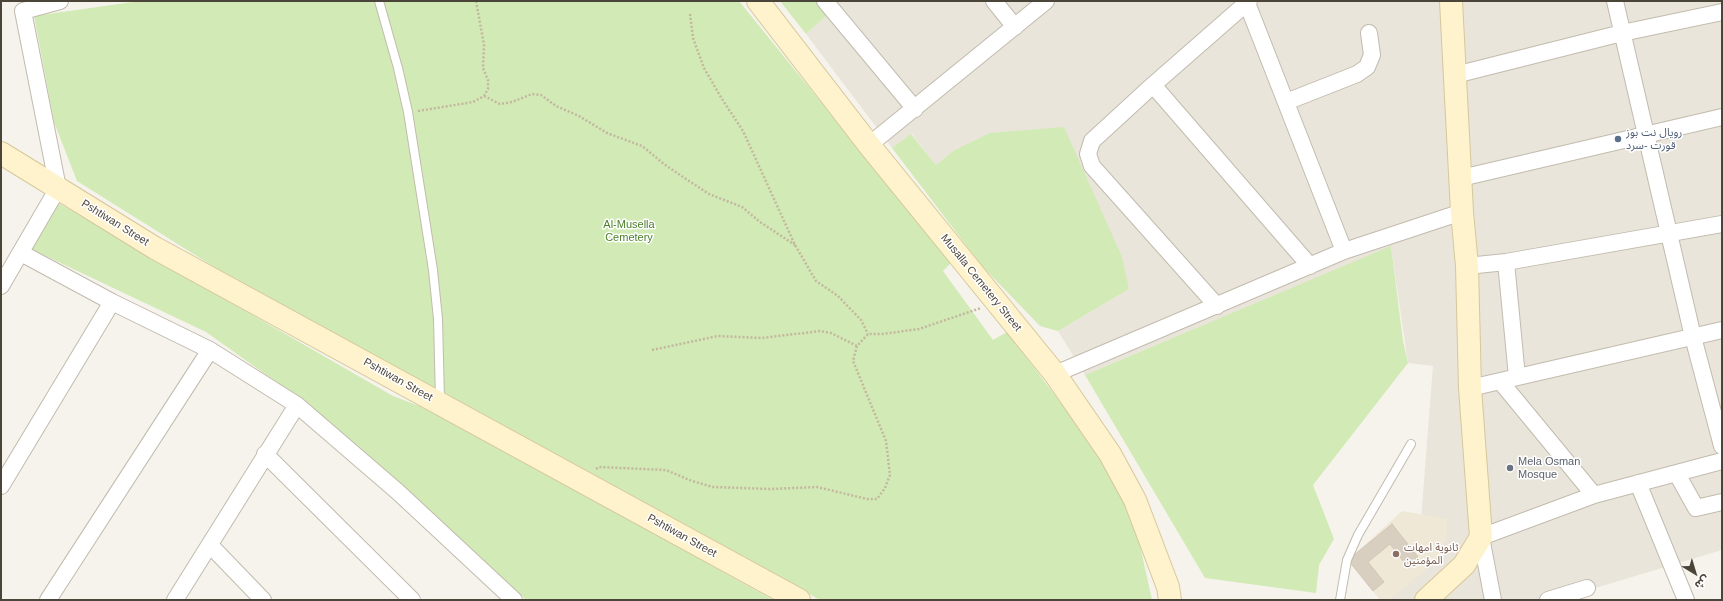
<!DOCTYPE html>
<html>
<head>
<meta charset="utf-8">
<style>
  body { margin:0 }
  #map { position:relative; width:1723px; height:601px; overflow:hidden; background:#f6f3ec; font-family:Arial,"Noto Sans Arabic",sans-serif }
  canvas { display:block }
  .frame { position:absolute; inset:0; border:2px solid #4b4439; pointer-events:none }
  .north { position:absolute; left:1675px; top:553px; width:40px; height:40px; -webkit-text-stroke:3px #fff; paint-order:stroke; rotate:142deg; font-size:11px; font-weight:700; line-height:16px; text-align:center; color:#4b4439 }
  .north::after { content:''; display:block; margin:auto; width:14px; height:18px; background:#4b4439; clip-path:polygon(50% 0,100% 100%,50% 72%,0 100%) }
</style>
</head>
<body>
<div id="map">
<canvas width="1723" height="601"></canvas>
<div class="frame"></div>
<div class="north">ش</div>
</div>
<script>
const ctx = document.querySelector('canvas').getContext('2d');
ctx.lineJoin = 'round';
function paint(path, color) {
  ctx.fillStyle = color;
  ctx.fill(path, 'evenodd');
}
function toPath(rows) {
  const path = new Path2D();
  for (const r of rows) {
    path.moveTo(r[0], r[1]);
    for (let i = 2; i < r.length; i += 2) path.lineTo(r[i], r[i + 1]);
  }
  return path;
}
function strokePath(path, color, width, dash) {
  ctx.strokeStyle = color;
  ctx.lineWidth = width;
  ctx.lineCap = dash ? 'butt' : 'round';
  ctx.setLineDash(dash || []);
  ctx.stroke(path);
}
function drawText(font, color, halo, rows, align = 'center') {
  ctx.font = font + ' Arial,"Noto Sans Arabic",sans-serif';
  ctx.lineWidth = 3;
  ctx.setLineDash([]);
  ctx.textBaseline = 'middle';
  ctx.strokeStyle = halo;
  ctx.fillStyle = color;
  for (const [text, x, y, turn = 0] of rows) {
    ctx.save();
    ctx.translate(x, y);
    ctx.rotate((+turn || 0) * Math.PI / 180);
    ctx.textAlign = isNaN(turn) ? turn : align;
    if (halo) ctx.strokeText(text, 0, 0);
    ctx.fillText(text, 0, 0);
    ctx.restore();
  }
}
paint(toPath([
  [816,1,1722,1,1722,550,1555,600,1387,600,1421,519,1433,366,1408,363,1391,247,1085,375,1058,331,1129,289,953,151,936,165,912,134,892,148,806,34,827,15]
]), '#eae5da');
paint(toPath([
  [1402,511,1447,519,1447,533,1445,542,1437,558,1432,564,1390,600,1380,600,1348,560]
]), '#efe8d6');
paint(toPath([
  [140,1,739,1,951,263,943,271,993,340,1007,332,1082,431,1111,476,1135,523,1152,600,820,600,235,280,77,181,54,122,34,16],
  [780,1,816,1,827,15,806,34],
  [1064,127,1122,257,1129,289,1058,331,1040,326,982,266,892,148,911,134,936,165,953,151,990,133],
  [58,203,393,396,440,414,773,600,526,600,296,396,206,332,31,249],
  [1391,246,1403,341,1408,363,1313,485,1334,539,1319,565,1316,593,1205,578,1085,375]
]), '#d2eab5');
const building = toPath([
  [1392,524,1418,557,1407,566,1390,544,1368,562,1384,582,1373,591,1348,560,1392,524]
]);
paint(building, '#d8cfc1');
strokePath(building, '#d3c7b4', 1);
const lane = toPath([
  [379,1,398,68,408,112,433,270,438,319,440,400],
  [1340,600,1347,560,1358,535,1411,444]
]);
const street = toPath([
  [825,1,915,109],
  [994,1,1015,27],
  [1615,1,1693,337,1722,446],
  [1247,3,1344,251],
  [1455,75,1622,33,1722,12],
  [1153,85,1310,266],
  [1286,102,1357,74,1367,67,1372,55,1369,33],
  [869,145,1046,1],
  [1461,178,1722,117],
  [21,253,112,302,210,350,297,405,398,492,514,600],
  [1506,262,1517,377],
  [1467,266,1506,262,1722,224],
  [1,286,58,188,23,11,60,1],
  [1217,306,1092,166,1088,154,1092,141,1153,85,1249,1],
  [1055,374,1344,251,1462,212],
  [1500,381,1594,495],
  [1470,388,1722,330],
  [265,454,412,600],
  [1677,474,1696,508,1722,502],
  [1638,483,1686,600],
  [1,486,112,302],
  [210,545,263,600],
  [48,600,210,350],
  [175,600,297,405],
  [1493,600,1481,537,1594,495,1722,461],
  [1548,600,1587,588]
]);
const secondary = toPath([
  [758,1,869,145,1055,374,1110,454,1135,500,1168,587,1170,600],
  [1,153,155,248,799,600],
  [1426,600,1464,565,1481,537,1470,388,1467,266,1462,212,1451,1]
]);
strokePath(lane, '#c2bbae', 10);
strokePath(street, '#c2bbae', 18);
strokePath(secondary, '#d6c79b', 24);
strokePath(toPath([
  [690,14,693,38,704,68,722,99,743,131,795,245,816,281,838,296,861,320,868,334],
  [484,96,500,104,512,102,532,94,541,95,556,106,579,116,607,133,642,146,664,164,683,177,709,194,742,207,760,222,795,245],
  [418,111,473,102,484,96,488,89,488,80,483,68,484,45,476,1],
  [652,350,718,336,762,338,820,331,831,333,857,346],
  [596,469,599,467,666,470,692,481,713,487,771,489,817,487,867,499,877,499,885,488,890,475,886,441,853,361,857,346,868,334,882,334,919,329,981,308]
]), '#c4b79f', 2.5, [2, 2]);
strokePath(lane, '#fff', 8);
strokePath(street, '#fff', 16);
strokePath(secondary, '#fff3cd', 22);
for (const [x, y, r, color] of [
  [1618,139,4,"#5c6f8a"],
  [1510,468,4,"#6b7280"],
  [1396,554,4,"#8d6e63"]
]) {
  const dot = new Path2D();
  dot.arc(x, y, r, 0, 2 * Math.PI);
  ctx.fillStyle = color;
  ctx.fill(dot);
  strokePath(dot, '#fff', 1.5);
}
drawText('11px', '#4e5e75', '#fff', [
  ["رويال نت بوز",1626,133],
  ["قورت -سرد",1626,146]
], 'left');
drawText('11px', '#4b4439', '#fff', [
  ["Pshtiwan Street",115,223,32],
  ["Musalla Cemetery Street",981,283,51],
  ["Pshtiwan Street",398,380,29],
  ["Pshtiwan Street",682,536,29]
]);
drawText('11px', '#4a7f2a', '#fff', [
  ["Al-Musella",629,225],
  ["Cemetery",629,238]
]);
drawText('11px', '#5b616d', '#fff', [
  ["Mela Osman",1518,462],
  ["Mosque",1518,475]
], 'left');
drawText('11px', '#785e54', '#fff', [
  ["ثانوية امهات",1404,548],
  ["المؤمنين",1404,561]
], 'left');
</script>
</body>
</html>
